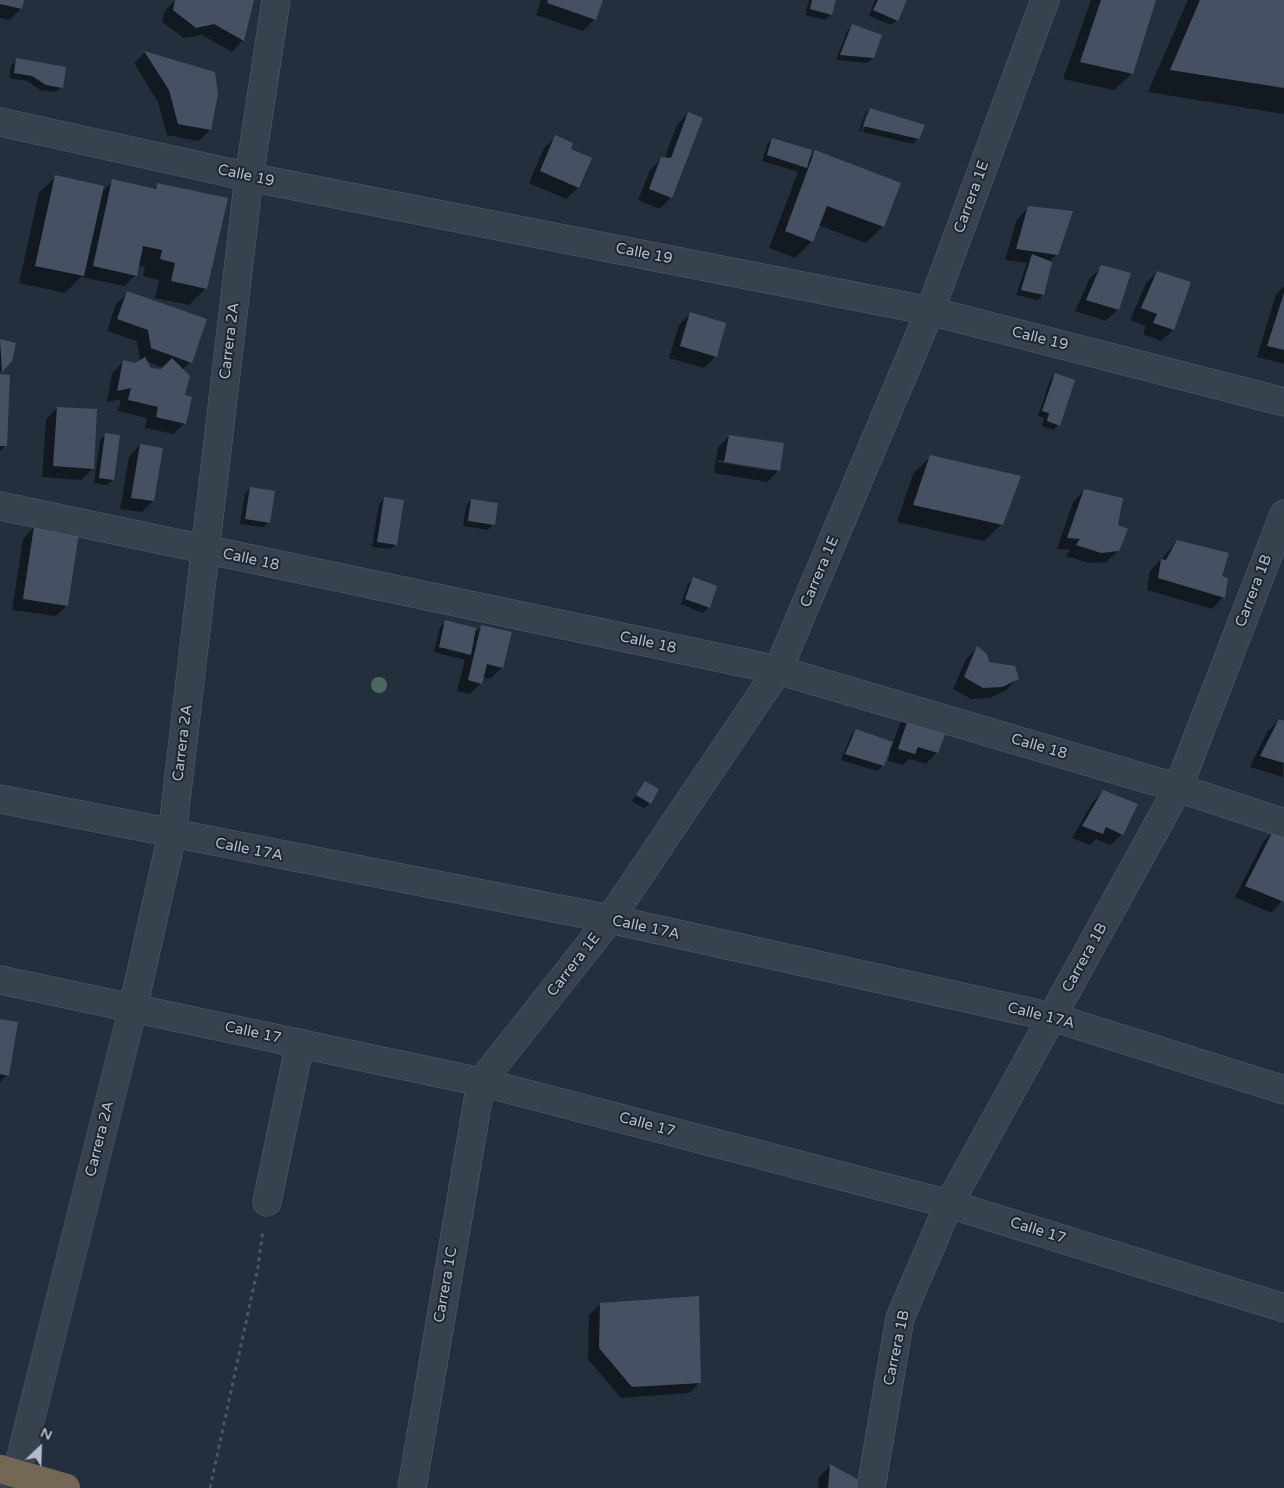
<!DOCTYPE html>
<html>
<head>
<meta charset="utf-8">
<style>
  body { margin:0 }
  #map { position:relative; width:1284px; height:1488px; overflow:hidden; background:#242f3e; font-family:"Varela Round",sans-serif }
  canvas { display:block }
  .north { position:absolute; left:15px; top:1423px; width:50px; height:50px; -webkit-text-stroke:4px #1d2633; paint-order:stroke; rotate:24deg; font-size:14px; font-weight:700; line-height:20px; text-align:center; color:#b4bcc9 }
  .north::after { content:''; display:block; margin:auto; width:18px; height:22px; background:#b4bcc9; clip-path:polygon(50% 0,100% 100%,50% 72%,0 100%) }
</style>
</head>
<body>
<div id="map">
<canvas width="1284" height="1488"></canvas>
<div class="north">N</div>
</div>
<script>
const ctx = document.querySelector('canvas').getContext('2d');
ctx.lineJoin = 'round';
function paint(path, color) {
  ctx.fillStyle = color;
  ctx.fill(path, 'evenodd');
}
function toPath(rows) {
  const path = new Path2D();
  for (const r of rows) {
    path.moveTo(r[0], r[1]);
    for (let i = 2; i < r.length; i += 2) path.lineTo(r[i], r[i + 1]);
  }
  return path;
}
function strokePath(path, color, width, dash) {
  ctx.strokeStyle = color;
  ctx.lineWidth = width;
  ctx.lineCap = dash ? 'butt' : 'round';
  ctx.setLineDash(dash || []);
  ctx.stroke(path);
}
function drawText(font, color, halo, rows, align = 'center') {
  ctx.font = font + ' "Varela Round",sans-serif';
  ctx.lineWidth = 4;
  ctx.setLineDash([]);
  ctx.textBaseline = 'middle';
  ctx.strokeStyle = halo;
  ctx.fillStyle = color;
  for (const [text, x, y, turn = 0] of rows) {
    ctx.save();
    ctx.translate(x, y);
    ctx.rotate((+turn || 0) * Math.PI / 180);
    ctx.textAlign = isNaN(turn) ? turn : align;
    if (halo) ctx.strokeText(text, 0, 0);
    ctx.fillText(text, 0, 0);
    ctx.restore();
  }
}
paint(toPath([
  [0,0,23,0,21,9,9,20,0,18],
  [175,0,253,0,243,40,232,52,202,35,184,38,162,22,165,11],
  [541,0,601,0,595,19,583,31,536,15],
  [809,0,835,0,831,14,825,20,805,15],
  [875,0,905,0,897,20,891,25,869,16],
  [1091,0,1155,0,1132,73,1114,90,1063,79],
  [1188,0,1284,0,1284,114,1148,92],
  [852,26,873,58,867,63,836,60,847,31],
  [145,52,210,130,199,141,167,135,158,102,134,63],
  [17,60,62,87,56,92,40,90,27,81,9,78,11,65],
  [870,109,918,138,913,144,863,132,869,114,866,114,861,132,859,131,865,114],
  [688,113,671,197,660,209,638,200,650,170,661,159,664,159,677,125],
  [556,136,569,149,590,158,578,188,566,199,529,183,544,148],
  [772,139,808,160,816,152,883,226,866,243,818,225,812,241,795,258,769,248,798,172,762,161,767,145],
  [56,176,102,192,113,181,152,190,158,184,206,288,189,305,155,298,159,280,143,276,145,267,138,265,136,275,124,286,81,277,65,293,19,283,39,193],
  [1028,208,1057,254,1049,262,1051,262,1043,295,1038,300,1016,295,1027,263,1005,260,1017,219],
  [1102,267,1118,309,1106,321,1075,311,1090,278],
  [1157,272,1189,283,1173,330,1161,341,1143,334,1146,326,1130,320,1146,283],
  [1284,286,1284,364,1257,357,1276,294],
  [128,293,190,362,182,370,185,423,173,434,145,428,147,418,118,411,121,399,107,402,112,373,124,361,136,364,143,360,140,359,137,341,107,331,116,304],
  [146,361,164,368,162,370,150,369],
  [690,314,716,356,704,368,669,358,679,325],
  [0,340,15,344,11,360,0,372],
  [0,375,6,445,0,451],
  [1055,375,1059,425,1053,430,1042,426,1044,418,1038,416,1050,380],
  [57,408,92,469,81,480,42,477,46,419],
  [106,435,113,480,107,485,94,483,100,440],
  [729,436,779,470,767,482,714,473,718,447],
  [718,460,771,468,771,471,718,462],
  [140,445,153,501,142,512,120,509,129,457],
  [930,457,1002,524,984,541,897,522,913,474],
  [251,488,269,522,263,527,240,524,245,493],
  [1084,490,1117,525,1118,551,1106,562,1089,563,1066,556,1070,550,1057,549,1073,502],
  [384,498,396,544,391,549,372,547,379,504],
  [471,500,493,524,488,530,463,526,466,506],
  [34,527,67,605,56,616,12,610,23,539],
  [1177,542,1220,577,1223,597,1212,609,1147,590,1150,571],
  [693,579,709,607,703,613,681,604,688,584],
  [446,622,473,634,482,626,510,633,502,668,490,679,483,677,481,683,470,694,457,691,465,660,434,652,440,627],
  [977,648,988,663,1017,679,1006,690,990,698,971,699,953,689,966,659],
  [912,711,937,752,926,764,909,759,903,765,888,761,890,753,888,752,883,766,877,771,841,760,851,735,857,730,893,743,900,723],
  [1279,720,1284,722,1283,777,1250,767,1267,732],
  [645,782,650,803,644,808,632,801],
  [1103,791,1122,834,1110,845,1096,839,1090,845,1072,838,1092,803],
  [1275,830,1284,899,1271,913,1235,897,1263,842],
  [0,1020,7,1075,0,1083],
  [600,1304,700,1382,689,1393,621,1398,588,1359,589,1315],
  [830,1466,870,1488,818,1488,819,1477]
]), '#0007');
paint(toPath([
  [0,0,24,0,22,9,0,4],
  [175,0,254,0,244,41,214,24,196,28,173,10],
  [548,0,603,0,596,20,547,3],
  [812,0,836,0,832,15,810,9],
  [878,0,907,0,898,21,873,10],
  [1101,0,1156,0,1133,74,1080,62],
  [1200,0,1284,0,1284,88,1170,70],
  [852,24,882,35,874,58,840,55],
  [144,51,215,72,218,94,211,130,178,124,169,90],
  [16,58,66,67,63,88,46,85,32,76,14,73],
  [870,108,925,125,919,139,863,126],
  [688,112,703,118,672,198,649,189,661,157,671,158],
  [555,135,573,143,571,149,592,158,579,188,540,171],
  [772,138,812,150,807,168,767,155],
  [815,150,901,183,884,227,827,206,813,242,785,231],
  [55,175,104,186,84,276,35,266],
  [112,179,156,189,157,183,228,198,207,289,171,281,175,263,160,259,162,250,143,246,137,276,93,266],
  [1028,206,1073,211,1058,255,1016,249],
  [1032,254,1052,262,1044,295,1021,290],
  [1101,265,1131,273,1119,310,1086,300],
  [1157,271,1191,282,1174,330,1153,323,1157,314,1141,308],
  [127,291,207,319,192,363,151,348,148,330,117,319],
  [1284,293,1284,350,1267,346],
  [690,312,726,323,717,357,680,346],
  [0,339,16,343,12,361,2,372],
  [145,357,151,368,161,369,172,358,190,376,185,395,192,397,186,424,156,417,158,407,128,400,131,388,117,391,123,360,135,363],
  [1055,373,1075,380,1060,426,1047,421,1049,413,1042,411],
  [0,374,10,375,7,446,0,446],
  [57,407,97,409,94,469,53,466],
  [105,433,120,435,114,480,99,478],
  [729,435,784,443,780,471,724,462],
  [140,444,163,448,154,501,131,498],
  [930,455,1021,476,1003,525,913,505],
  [250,487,275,491,270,523,245,519],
  [1084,489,1123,498,1118,525,1128,529,1119,551,1101,553,1076,545,1080,539,1067,538],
  [384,497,404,500,397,545,377,542],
  [471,499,498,503,495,525,468,521],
  [34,526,79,532,68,606,23,599],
  [1177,540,1229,553,1222,576,1228,578,1225,598,1158,578,1161,559,1166,560],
  [693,577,717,586,710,608,685,599],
  [445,620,476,628,471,655,439,647],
  [481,625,512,632,503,668,487,664,482,684,468,680],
  [977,646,987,654,989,662,1015,666,1019,679,1002,687,983,688,964,677],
  [911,710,950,721,938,753,918,747,915,754,898,749],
  [1279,719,1284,721,1284,763,1260,756],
  [856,729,893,742,884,766,845,754],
  [645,781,659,789,651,804,636,795],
  [1103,790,1138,804,1123,835,1106,827,1103,834,1082,826],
  [1274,829,1284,832,1284,902,1245,886],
  [0,1019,18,1022,9,1076,0,1074],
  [699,1296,701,1383,632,1387,599,1348,600,1303],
  [830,1464,873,1488,828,1488]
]), '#455162');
const street = toPath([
  [0,122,249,177,930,311,1284,402],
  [0,506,778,670,1178,788,1284,823],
  [0,799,610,919,1052,1017,1284,1090],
  [0,980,481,1082,949,1204,1284,1308],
  [267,1202,300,1043],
  [11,1488,17,1473,133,1008,172,835,249,177,276,0],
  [412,1488,481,1082,610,919,778,670,930,311,1045,0],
  [871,1488,900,1318,949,1204,1178,788,1284,514]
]);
const highway = toPath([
  [0,1469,66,1488]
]);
strokePath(street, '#565f6c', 29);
strokePath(highway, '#434c59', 29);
strokePath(toPath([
  [210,1488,258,1267,263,1230]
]), '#44595c', 3, [4, 4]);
strokePath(street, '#38414e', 28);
strokePath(highway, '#746855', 28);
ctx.fillStyle = '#4b6a5d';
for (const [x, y] of [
  [379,685]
]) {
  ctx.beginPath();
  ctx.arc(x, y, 8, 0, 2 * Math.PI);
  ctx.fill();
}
drawText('15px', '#b4bcc9', '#1d2633', [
  ["Calle 19",246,176,12],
  ["Carrera 1E",972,197,-70],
  ["Calle 19",644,254,11],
  ["Calle 19",1040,339,14],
  ["Carrera 2A",230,341,-83],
  ["Calle 18",251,560,12],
  ["Carrera 1E",820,572,-67],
  ["Carrera 1B",1254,591,-69],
  ["Calle 18",648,643,12],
  ["Carrera 2A",183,743,-83],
  ["Calle 18",1039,747,16],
  ["Calle 17A",249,850,11],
  ["Calle 17A",646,928,12],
  ["Carrera 1B",1085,958,-61],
  ["Carrera 1E",574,965,-52],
  ["Calle 17A",1041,1016,14],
  ["Calle 17",253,1033,12],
  ["Calle 17",647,1125,15],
  ["Carrera 2A",100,1139,-76],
  ["Calle 17",1038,1231,17],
  ["Carrera 1C",446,1285,-80],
  ["Carrera 1B",897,1348,-78]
]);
</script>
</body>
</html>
